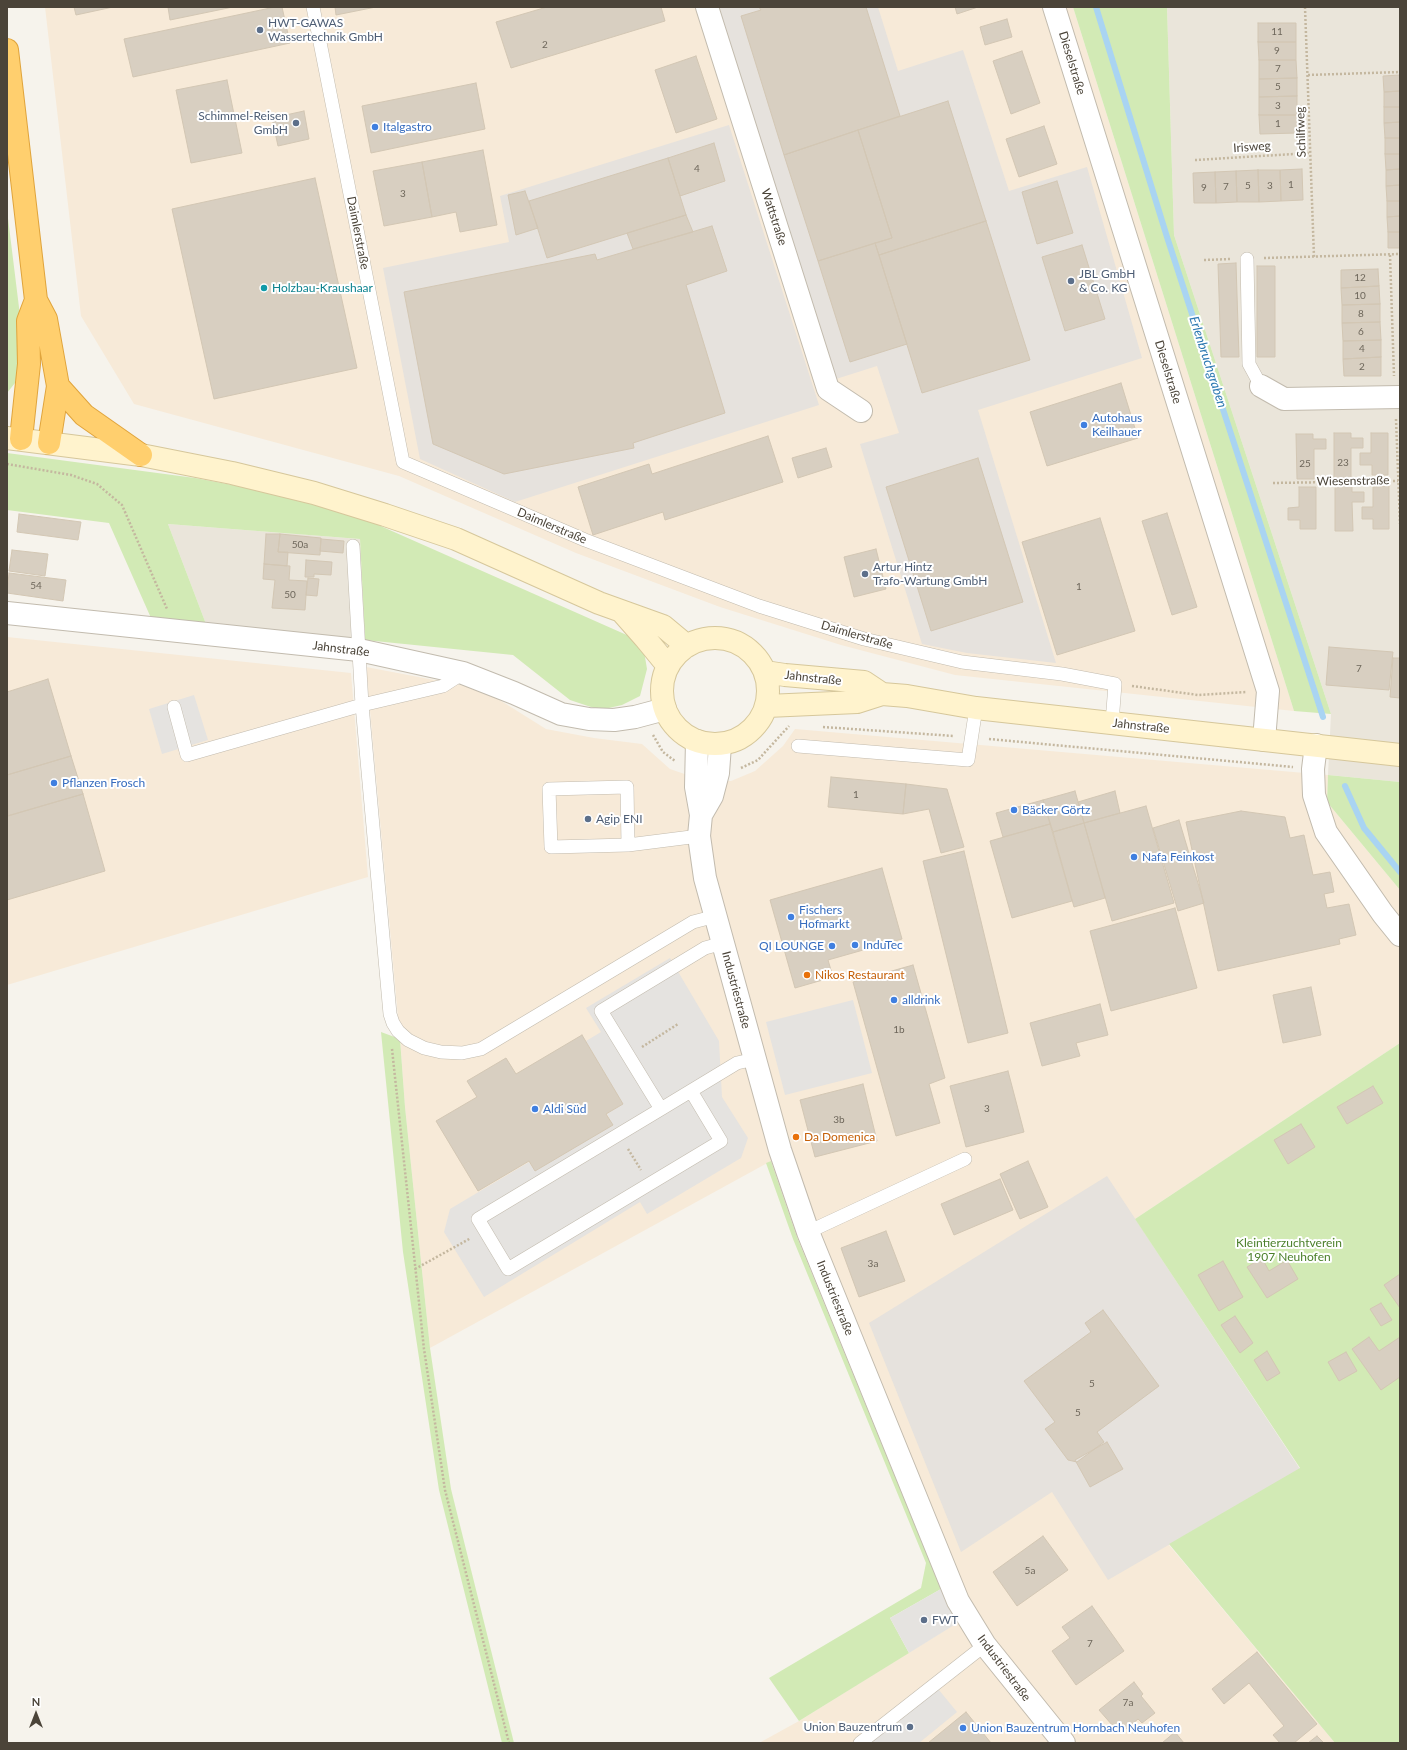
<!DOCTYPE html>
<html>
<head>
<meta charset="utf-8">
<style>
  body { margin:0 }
  #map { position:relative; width:1407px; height:1750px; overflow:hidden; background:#f6f3ec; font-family:Lato,sans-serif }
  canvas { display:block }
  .frame { position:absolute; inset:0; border:8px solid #4b4439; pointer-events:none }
  .north { position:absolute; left:16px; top:1694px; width:40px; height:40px; -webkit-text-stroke:3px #fff; paint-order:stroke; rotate:0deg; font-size:11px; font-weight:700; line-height:16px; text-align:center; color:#4b4439 }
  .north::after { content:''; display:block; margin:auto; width:14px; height:18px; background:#4b4439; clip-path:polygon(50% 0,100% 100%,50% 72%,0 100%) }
</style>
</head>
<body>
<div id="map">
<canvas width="1407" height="1750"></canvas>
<div class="frame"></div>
<div class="north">N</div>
</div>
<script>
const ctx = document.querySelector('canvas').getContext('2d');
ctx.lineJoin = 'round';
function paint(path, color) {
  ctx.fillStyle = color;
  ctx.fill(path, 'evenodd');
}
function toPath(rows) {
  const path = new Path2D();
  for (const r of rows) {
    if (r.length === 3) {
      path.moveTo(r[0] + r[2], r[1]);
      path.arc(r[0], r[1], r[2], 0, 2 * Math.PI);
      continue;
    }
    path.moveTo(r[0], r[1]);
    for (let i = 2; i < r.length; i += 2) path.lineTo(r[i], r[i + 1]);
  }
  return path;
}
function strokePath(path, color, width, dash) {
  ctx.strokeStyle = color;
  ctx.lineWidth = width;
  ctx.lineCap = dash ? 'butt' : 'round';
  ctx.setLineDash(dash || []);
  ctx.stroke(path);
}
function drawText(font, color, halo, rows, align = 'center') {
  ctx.font = font + ' Lato,sans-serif';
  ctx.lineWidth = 4;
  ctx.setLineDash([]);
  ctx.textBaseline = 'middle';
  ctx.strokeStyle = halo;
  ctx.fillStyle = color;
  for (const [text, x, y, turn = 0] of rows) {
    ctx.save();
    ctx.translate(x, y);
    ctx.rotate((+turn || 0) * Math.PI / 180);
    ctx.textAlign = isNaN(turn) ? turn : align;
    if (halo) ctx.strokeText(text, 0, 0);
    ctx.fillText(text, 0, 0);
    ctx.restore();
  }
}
paint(toPath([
  [1167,7,1400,7,1400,782,1328,775,1331,714,1174,235],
  [168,524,360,539,365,640,206,624]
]), '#eae5da');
paint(toPath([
  [45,7,1073,7,1294,711,955,675,841,645,720,607,576,553,399,476,134,404,81,316],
  [7,637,351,673,368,877,7,985],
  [366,667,482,689,546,729,594,738,642,744,670,769,702,780,731,781,755,771,783,746,795,729,1328,775,1327,802,1400,890,1400,1043,1135,1219,1169,1545,1335,1743,759,1743,799,1721,958,1622,941,1589,797,1237,771,1161,430,1348,405,1107,400,1039]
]), '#f7ead8');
paint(toPath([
  [719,7,878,7,898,71,963,50,1009,191,1087,167,1142,358,978,410,1056,663,967,653,922,644,860,444,899,433,877,366,836,379],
  [729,125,819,405,515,502,420,459,383,268,509,242,500,196],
  [1107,1176,1300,1469,1108,1580,1052,1492,961,1552,869,1323]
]), '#e6e2dd');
paint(toPath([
  [1073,7,1167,7,1174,235,1331,714,1294,711],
  [7,210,24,348,15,383,7,393],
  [7,453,195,478,281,494,349,512,629,636,644,651,647,669,640,696,622,705,600,710,570,700,513,655,365,640,360,539,168,524,206,624,151,618,109,523,7,510],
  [1328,775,1400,782,1400,890,1327,802],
  [381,1032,400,1039,405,1107,430,1348,451,1489,514,1743,502,1743,439,1490,403,1252],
  [1400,1043,1400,1743,1335,1743,1169,1544,1300,1468,1135,1219],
  [771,1161,797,1237,941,1589,890,1618,909,1653,799,1721,769,1678,921,1588,926,1563,793,1239,766,1163]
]), '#d2eab5');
paint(toPath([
  [194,695,208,740,162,754,149,709],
  [670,958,719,1041,722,1097,748,1138,741,1158,647,1214,640,1202,484,1297,444,1232,450,1209,529,1162,535,1171,613,1125,607,1114,623,1104,586,1041,601,1032,586,1008],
  [853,1000,872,1073,785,1095,766,1022],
  [941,1589,959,1622,909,1653,890,1618],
  [934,1684,957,1712,919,1743,865,1743]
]), '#e5e3e0');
strokePath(toPath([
  [1096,7,1167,237,1323,717],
  [1345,786,1364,828,1400,872]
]), '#a9d4f2', 6);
const building = toPath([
  [74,7,113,7,76,15,74,7],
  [168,7,233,7,170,20,168,7],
  [275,7,282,7,290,43,133,77,124,39,275,7],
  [335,7,376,7,336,15,335,7],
  [547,7,661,7,665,21,511,68,496,22,547,7],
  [759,7,866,7,900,116,784,155,741,16,761,10,759,7],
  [955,7,978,7,957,14,955,7],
  [1007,19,1012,37,985,45,980,27,1007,19],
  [1258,23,1296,23,1296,42,1258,42,1258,23],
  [1258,42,1296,42,1296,60,1259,60,1258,42],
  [1022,51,1040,103,1011,114,993,61,1022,51],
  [696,56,717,119,676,133,655,70,696,56],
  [1259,60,1296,60,1297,78,1259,79,1259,60],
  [1400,75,1400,91,1384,92,1383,76,1400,75],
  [1297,78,1297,96,1259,97,1259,79,1297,78],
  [227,80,242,153,191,163,176,90,227,80],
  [476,83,485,129,371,153,362,106,476,83],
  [1400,91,1400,107,1384,107,1384,92,1400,91],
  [1297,96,1297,115,1259,115,1259,97,1297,96],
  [948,101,986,221,879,255,875,243,892,238,858,130,948,101],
  [1384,107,1400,107,1400,122,1384,123,1384,107],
  [304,111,309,139,278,146,272,118,304,111],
  [1259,115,1297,115,1297,133,1260,134,1259,115],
  [1400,122,1400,138,1385,138,1384,123,1400,122],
  [1044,126,1057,164,1019,177,1006,139,1044,126],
  [858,130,892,238,818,261,784,155,858,130],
  [1385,138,1400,138,1400,154,1385,154,1385,138],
  [714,143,725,181,680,196,668,158,714,143],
  [483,150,497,225,460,232,456,212,432,217,422,162,483,150],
  [1385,154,1400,154,1400,169,1386,170,1385,154],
  [668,158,686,215,547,258,529,201,668,158],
  [422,162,432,217,384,226,373,171,422,162],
  [1302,169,1303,200,1281,201,1280,170,1302,169],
  [1400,169,1400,185,1386,186,1386,170,1400,169],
  [1258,170,1280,170,1281,201,1259,202,1258,170],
  [1258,170,1259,202,1237,202,1236,171,1258,170],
  [1236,171,1237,202,1216,203,1215,172,1236,171],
  [1215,172,1216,203,1194,203,1193,173,1215,172],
  [315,178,357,368,214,399,172,209,315,178],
  [1057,181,1073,233,1037,244,1022,192,1057,181],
  [1400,185,1400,201,1387,201,1386,186,1400,185],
  [525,191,538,228,516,235,508,195,525,191],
  [1387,201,1400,201,1400,216,1387,217,1387,201],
  [686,215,693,232,633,249,627,233,686,215],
  [1400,216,1400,232,1388,232,1387,217,1400,216],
  [986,221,1030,360,922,393,879,255,986,221],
  [712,226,727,271,686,285,725,413,633,443,634,448,504,474,433,444,404,292,595,254,597,260,712,226],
  [1388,232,1400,232,1400,248,1388,248,1388,232],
  [875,243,907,344,850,362,818,261,875,243],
  [1082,245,1105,319,1065,331,1042,257,1082,245],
  [1236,263,1239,357,1221,357,1218,264,1236,263],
  [1257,266,1275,266,1275,357,1257,357,1257,266],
  [1378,269,1379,286,1341,288,1341,270,1378,269],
  [1379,286,1380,304,1342,305,1341,288,1379,286],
  [1380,304,1380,322,1342,323,1342,305,1380,304],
  [1380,322,1381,340,1343,341,1342,323,1380,322],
  [1381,340,1381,357,1343,359,1343,341,1381,340],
  [1381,357,1381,376,1344,376,1343,359,1381,357],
  [1121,383,1138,438,1047,466,1030,412,1121,383],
  [1334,433,1351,433,1351,438,1363,438,1363,448,1351,448,1351,478,1334,478,1334,433],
  [1371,433,1388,433,1388,475,1372,475,1372,465,1360,465,1360,453,1371,453,1371,433],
  [1296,434,1313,434,1313,439,1326,439,1326,449,1314,449,1314,479,1297,479,1296,434],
  [768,436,783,482,665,520,663,512,593,535,578,487,649,464,652,474,768,436],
  [826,448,832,467,798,478,792,458,826,448],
  [978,458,1023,602,931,631,886,487,978,458],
  [1335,486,1352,486,1352,492,1364,492,1364,502,1352,502,1353,531,1335,531,1335,486],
  [1389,486,1389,529,1373,529,1373,519,1362,519,1362,507,1373,507,1373,487,1389,486],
  [1299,487,1316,487,1316,529,1300,529,1300,520,1288,520,1288,508,1299,507,1299,487],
  [1167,513,1197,607,1172,615,1142,521,1167,513],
  [19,514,81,522,78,540,17,532,19,514],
  [1100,518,1135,631,1057,655,1022,542,1100,518],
  [266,534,280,534,278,552,288,552,287,566,264,564,266,534],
  [280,534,321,538,320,555,278,552,280,534],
  [321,539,344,541,343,553,320,551,321,539],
  [876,549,886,589,854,597,844,557,876,549],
  [12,550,48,554,45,576,9,571,12,550],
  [306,560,332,562,331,575,314,574,314,577,305,577,306,560],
  [264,564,290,566,289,580,307,581,305,610,272,608,275,580,263,579,264,564],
  [9,573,66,580,63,601,7,593,9,573],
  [308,578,319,579,317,596,306,595,308,578],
  [1329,647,1393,652,1389,690,1326,685,1329,647],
  [1393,658,1400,658,1400,698,1390,697,1393,658],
  [48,679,71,756,7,775,7,692,48,679],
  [71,756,83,794,8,816,7,775,71,756],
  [831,777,906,784,903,814,828,807,831,777],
  [906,784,947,789,964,847,941,853,929,809,903,814,906,784],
  [1075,791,1084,823,1053,832,1043,800,1075,791],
  [1115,791,1120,813,1084,823,1078,802,1115,791],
  [83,794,105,871,7,900,7,816,83,794],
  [1043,800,1050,824,1003,837,996,813,1043,800],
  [1146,806,1174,903,1112,921,1084,823,1146,806],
  [1241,811,1285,817,1290,838,1304,835,1313,875,1330,872,1334,892,1324,894,1327,908,1349,904,1356,935,1339,939,1340,944,1218,971,1186,822,1241,811],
  [1179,820,1204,903,1178,911,1153,828,1179,820],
  [1084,823,1105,898,1074,907,1053,832,1084,823],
  [1050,824,1072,901,1012,918,990,841,1050,824],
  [964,851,1008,1033,968,1043,923,861,964,851],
  [882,868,902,939,828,960,833,977,795,988,770,900,882,868],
  [1175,908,1197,988,1111,1011,1090,931,1175,908],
  [913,965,945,1078,929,1084,940,1123,896,1136,853,982,913,965],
  [1311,987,1321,1035,1283,1043,1273,995,1311,987],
  [1100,1004,1108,1035,1076,1043,1080,1056,1042,1066,1030,1023,1100,1004],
  [582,1035,623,1104,606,1114,613,1125,535,1171,529,1161,478,1191,436,1121,477,1097,467,1081,506,1058,516,1074,582,1035],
  [1008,1071,1024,1132,966,1147,950,1086,1008,1071],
  [863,1084,877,1141,815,1157,800,1100,863,1084],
  [1373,1086,1383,1103,1347,1124,1337,1107,1373,1086],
  [1301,1124,1315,1147,1288,1164,1274,1140,1301,1124],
  [1028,1161,1048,1207,1020,1219,1000,1174,1028,1161],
  [1000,1179,1013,1210,954,1235,941,1204,1000,1179],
  [886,1231,905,1281,859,1297,841,1248,886,1231],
  [1262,1258,1269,1271,1287,1260,1298,1279,1267,1298,1247,1267,1262,1258],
  [1223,1261,1243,1297,1219,1311,1198,1275,1223,1261],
  [1400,1274,1400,1308,1384,1285,1400,1274],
  [1381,1303,1392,1320,1381,1326,1370,1309,1381,1303],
  [1103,1310,1159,1386,1097,1432,1104,1442,1077,1462,1068,1460,1045,1429,1055,1422,1024,1381,1091,1332,1085,1323,1103,1310],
  [1235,1316,1253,1343,1240,1353,1221,1325,1235,1316],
  [1369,1337,1379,1351,1400,1337,1400,1377,1381,1390,1352,1349,1369,1337],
  [1267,1351,1280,1373,1267,1381,1254,1360,1267,1351],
  [1346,1352,1357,1371,1339,1381,1328,1362,1346,1352],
  [1107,1442,1123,1469,1090,1487,1075,1460,1107,1442],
  [1043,1536,1068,1570,1017,1606,993,1572,1043,1536],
  [1092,1606,1124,1651,1076,1685,1052,1651,1070,1638,1062,1627,1092,1606],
  [1257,1652,1317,1724,1294,1743,1280,1743,1273,1735,1284,1726,1249,1683,1224,1704,1212,1689,1257,1652],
  [1134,1682,1143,1694,1141,1696,1155,1713,1142,1723,1138,1719,1120,1734,1099,1710,1134,1682],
  [966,1712,991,1743,928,1743,966,1712],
  [1175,1732,1184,1743,1162,1743,1175,1732],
  [1317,1736,1324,1743,1308,1743,1317,1736]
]);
paint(building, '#d8cfc1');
strokePath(building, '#d3c7b4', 1);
const lane = toPath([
  [313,7,403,462,585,540,759,606,864,639,962,662,1062,674,1115,684,1112,723],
  [1247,259,1249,364,1261,386],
  [353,546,362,705,390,1014,393,1023,398,1031,408,1040,424,1048,441,1052,462,1053,481,1049,693,922,716,916],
  [174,707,187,755,362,705,443,686,463,673],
  [798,746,968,760,976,708],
  [628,845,627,787,549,789,551,847,628,845,699,836],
  [723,943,705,948,601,1011,661,1109,737,1063,755,1059],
  [661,1109,478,1219,508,1269,721,1141,691,1091],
  [808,1232,965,1159],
  [860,1743,985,1645]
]);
const street = toPath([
  [707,7,828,389,861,411],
  [1054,7,1268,691,1264,740],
  [1261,386,1284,399,1400,397],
  [7,613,359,650,463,673,514,693,561,714,589,719,614,720,635,717,665,709],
  [697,741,696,787,701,815,699,836,705,878,780,1150,808,1232,958,1601,985,1645,1064,1743],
  [1316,745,1313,769,1314,795,1326,832,1383,914,1400,935],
  [701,815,712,796,718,773,720,745]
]);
const secondary = toPath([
  [7,438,141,455,232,473,314,493,385,515,456,539,599,603,663,626,687,646],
  [623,613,645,638,668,666],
  [715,691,53],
  [765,672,785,675,864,682,882,694],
  [767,706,857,702,882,694,907,696,976,708,1400,755]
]);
const highway = toPath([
  [7,50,36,300,46,319,58,386,49,443],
  [58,386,84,415,141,455],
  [21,439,29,364,28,321,36,300]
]);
strokePath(lane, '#c2bbae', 14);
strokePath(street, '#c2bbae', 24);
strokePath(secondary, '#d6c79b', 24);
strokePath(highway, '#e0a43c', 24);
strokePath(toPath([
  [1305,7,1314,257],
  [1308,75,1400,72],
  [1195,160,1310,153],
  [1390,255,1394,376],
  [1264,258,1400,254],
  [1204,260,1231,259],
  [1396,419,1400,524],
  [7,464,71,475,97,484,122,505,167,609],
  [1273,483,1398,481],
  [1132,686,1198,695,1246,692],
  [823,727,954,736],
  [653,735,663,752,675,761],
  [989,739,1293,767],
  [741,768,758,760,789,726],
  [642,1047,678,1024],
  [392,1049,424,1349,445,1490,509,1743],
  [628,1149,641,1170],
  [415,1269,471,1238]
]), '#c4b79f', 2.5, [2, 2]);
strokePath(lane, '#fff', 13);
strokePath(street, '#fff', 22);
strokePath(secondary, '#fff3cd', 22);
strokePath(highway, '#ffcf6e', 22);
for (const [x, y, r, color] of [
  [260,30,4,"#5c6f8a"],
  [296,123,4,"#5c6f8a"],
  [375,127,4,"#3f7fe0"],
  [1071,281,4,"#5c6f8a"],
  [264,288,4,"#0f9aa8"],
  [1084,425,4,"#3f7fe0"],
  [865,574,4,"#5c6f8a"],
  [54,783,4,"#3f7fe0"],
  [1014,810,4,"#3f7fe0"],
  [588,819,4,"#5c6f8a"],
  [1134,857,4,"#3f7fe0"],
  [791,917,4,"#3f7fe0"],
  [855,945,4,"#3f7fe0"],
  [832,946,4,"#3f7fe0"],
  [807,975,4,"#e8710a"],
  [894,1000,4,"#3f7fe0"],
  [535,1109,4,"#3f7fe0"],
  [796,1137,4,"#e8710a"],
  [924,1620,4,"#5c6f8a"],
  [910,1727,4,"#5c6f8a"],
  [963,1728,4,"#3f7fe0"]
]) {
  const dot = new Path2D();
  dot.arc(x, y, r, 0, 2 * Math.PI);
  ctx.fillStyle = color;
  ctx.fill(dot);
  strokePath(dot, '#fff', 1.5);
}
drawText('10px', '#6e675b', null, [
  ["11",1277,32],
  ["2",545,45],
  ["9",1277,51],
  ["7",1278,69],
  ["5",1278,87],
  ["3",1278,106],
  ["1",1278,124],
  ["4",697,169],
  ["1",1291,185],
  ["5",1248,186],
  ["3",1270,186],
  ["7",1226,187],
  ["9",1204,188],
  ["3",403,194],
  ["12",1360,278],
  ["10",1360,296],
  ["8",1361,314],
  ["6",1361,332],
  ["4",1362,349],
  ["2",1362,367],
  ["23",1343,463],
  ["25",1305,464],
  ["50a",300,545],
  ["54",36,586],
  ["1",1079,587],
  ["50",290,595],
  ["7",1359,669],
  ["1",856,795],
  ["1b",899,1030],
  ["3",987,1109],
  ["3b",839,1120],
  ["3a",873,1264],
  ["5",1092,1384],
  ["5",1078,1413],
  ["5a",1030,1571],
  ["7",1090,1644],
  ["7a",1128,1703]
]);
drawText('12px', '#4e5e75', '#fff', [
  ["HWT-GAWAS",268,23],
  ["Wassertechnik GmbH",268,37],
  ["Schimmel-Reisen",288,116,"right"],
  ["GmbH",288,130,"right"],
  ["JBL GmbH",1079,274],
  ["& Co. KG",1079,288],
  ["Artur Hintz",873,567],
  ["Trafo-Wartung GmbH",873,581],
  ["Agip ENI",596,819],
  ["FWT",932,1620],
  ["Union Bauzentrum",902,1727,"right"]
], 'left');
drawText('12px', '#4b4439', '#fff', [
  ["Dieselstraße",1072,63,73],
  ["Schilfweg",1301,132,-92],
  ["Irisweg",1252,147,-4],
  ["Wattstraße",774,217,72],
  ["Daimlerstraße",358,233,79],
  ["Dieselstraße",1168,372,73],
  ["Wiesenstraße",1353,481,-1],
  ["Daimlerstraße",552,526,23],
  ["Daimlerstraße",857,635,16],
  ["Jahnstraße",341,649,7],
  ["Jahnstraße",813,678,6],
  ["Jahnstraße",1141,726,6],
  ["Industriestraße",736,990,75],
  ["Industriestraße",835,1298,68],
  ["Industriestraße",1004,1668,53]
]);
drawText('12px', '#366cbe', '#fff', [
  ["Italgastro",383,127],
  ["Autohaus",1092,418],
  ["Keilhauer",1092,432],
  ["Pflanzen Frosch",62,783],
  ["Bäcker Görtz",1022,810],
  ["Nafa Feinkost",1142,857],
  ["Fischers",799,910],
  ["Hofmarkt",799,924],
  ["InduTec",863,945],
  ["QI LOUNGE",824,946,"right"],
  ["alldrink",902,1000],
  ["Aldi Süd",543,1109],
  ["Union Bauzentrum Hornbach Neuhofen",971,1728]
], 'left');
drawText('12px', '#0d838f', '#fff', [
  ["Holzbau-Kraushaar",272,288]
], 'left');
drawText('12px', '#c56008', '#fff', [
  ["Nikos Restaurant",815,975],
  ["Da Domenica",804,1137]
], 'left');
drawText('12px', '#4a7f2a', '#fff', [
  ["Kleintierzuchtverein",1289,1243],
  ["1907 Neuhofen",1289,1257]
]);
drawText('italic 13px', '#2e7ab2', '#fff', [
  ["Erlenbruchgraben",1208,362,72]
]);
</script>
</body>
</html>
